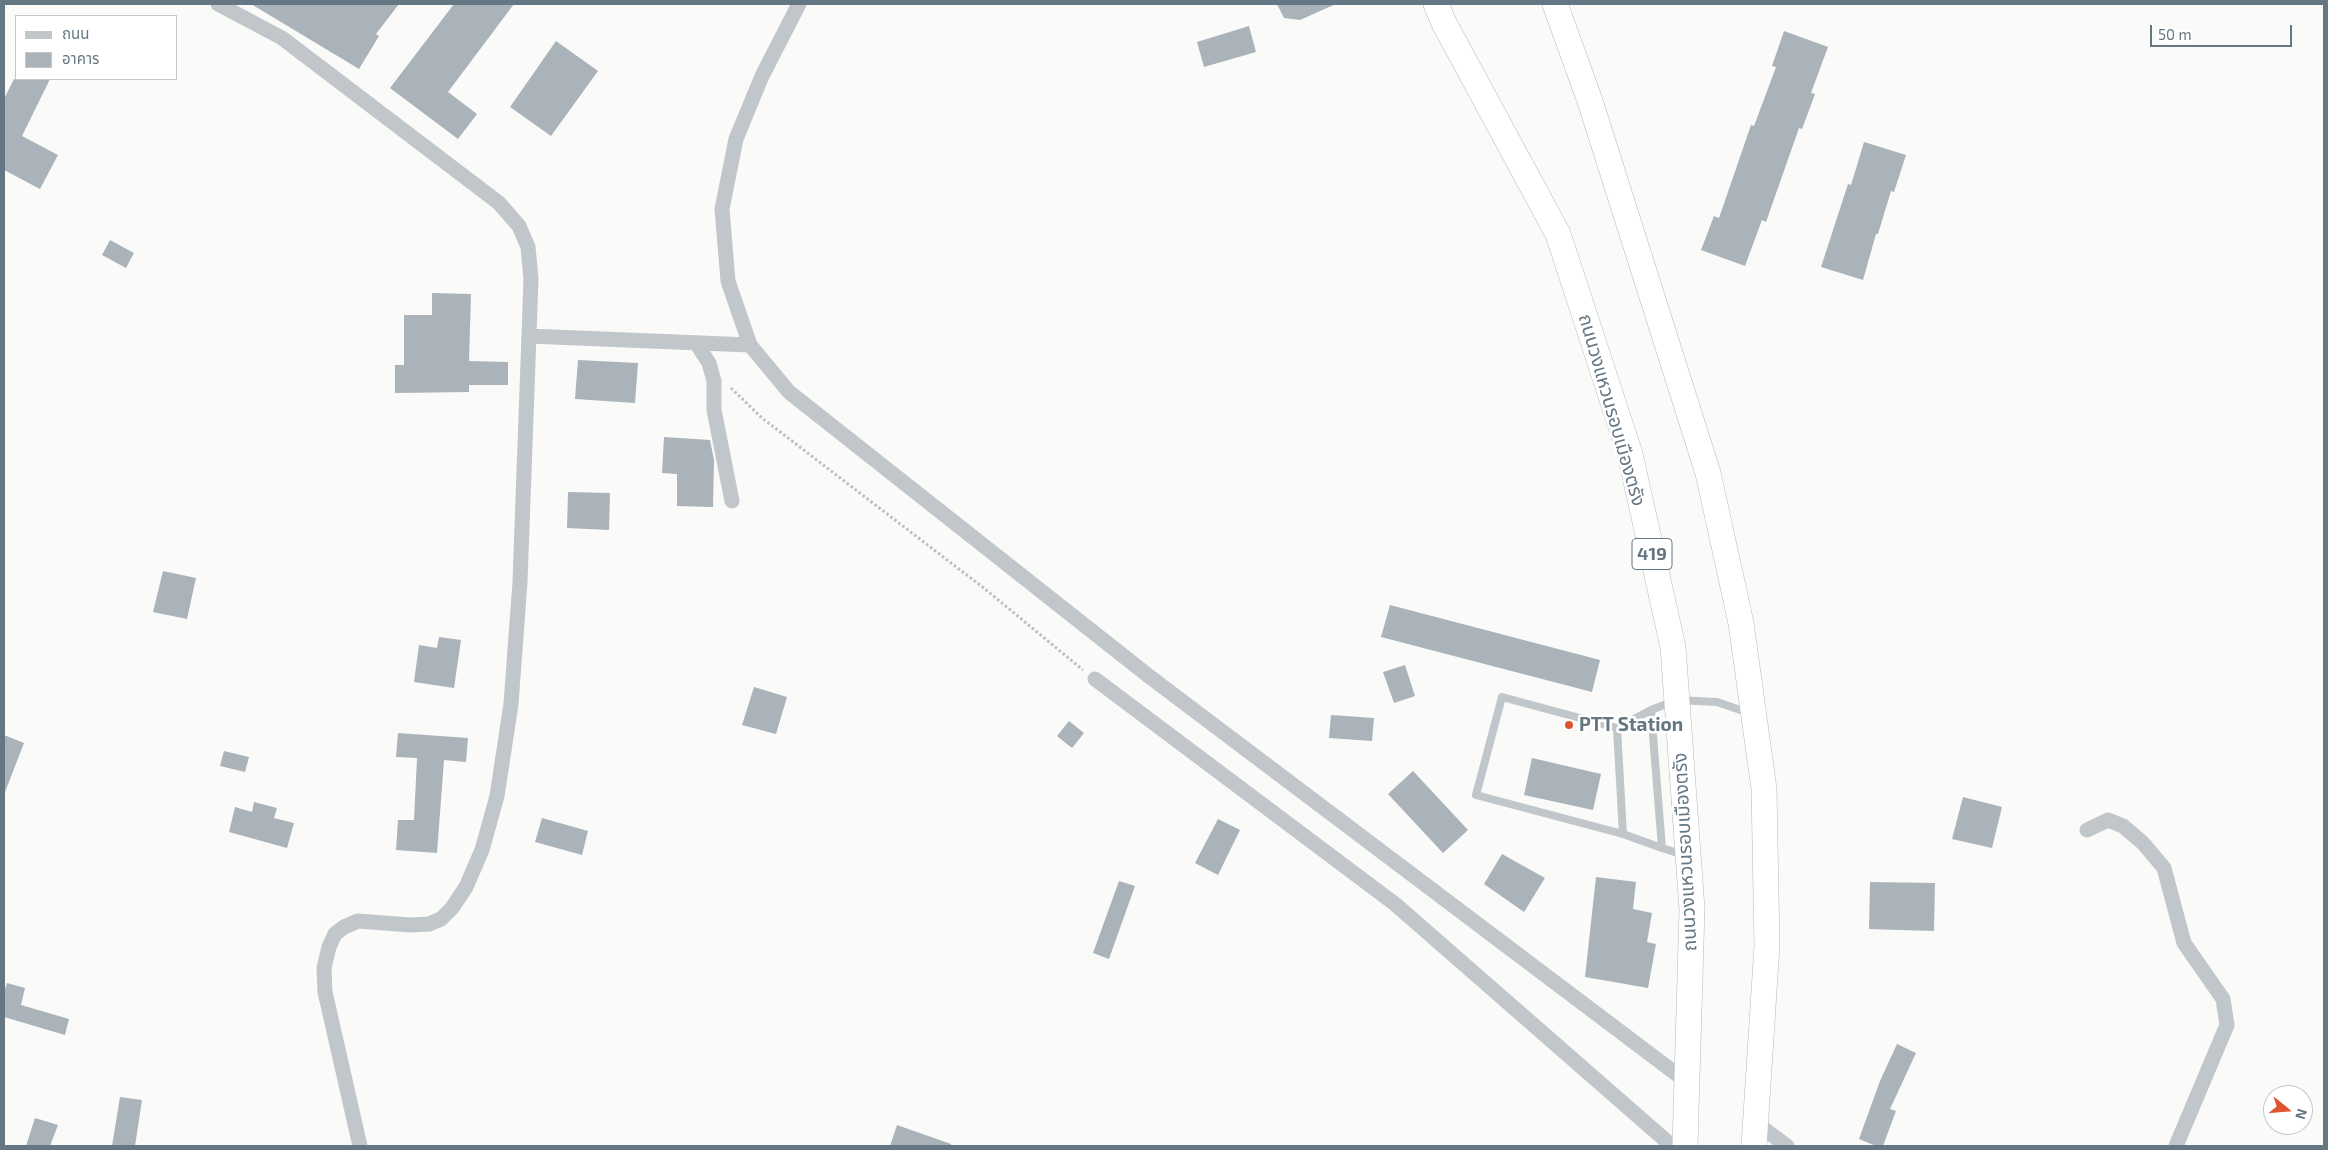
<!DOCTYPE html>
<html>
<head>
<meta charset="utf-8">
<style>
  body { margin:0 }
  #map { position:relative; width:2328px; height:1150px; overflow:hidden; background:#fafaf8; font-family:"Exo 2","Noto Sans Thai",sans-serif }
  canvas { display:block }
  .frame { position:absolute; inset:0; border:5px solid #657782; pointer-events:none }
  .legend { position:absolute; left:15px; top:15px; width:162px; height:65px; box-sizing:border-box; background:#fff; border:1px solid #c1c9cd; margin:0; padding:6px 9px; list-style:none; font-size:15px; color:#657782 }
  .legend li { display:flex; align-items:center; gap:10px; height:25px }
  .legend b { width:25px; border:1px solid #c1c9cd }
  .north { position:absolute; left:2263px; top:1085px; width:50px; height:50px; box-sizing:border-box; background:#fff; border:1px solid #c1c9cd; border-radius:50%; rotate:107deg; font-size:14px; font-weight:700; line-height:20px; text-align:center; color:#657782 }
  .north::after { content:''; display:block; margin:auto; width:18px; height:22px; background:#e05331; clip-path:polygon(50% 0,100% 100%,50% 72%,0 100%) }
  .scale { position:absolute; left:2150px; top:25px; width:142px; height:22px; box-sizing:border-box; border:2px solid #657782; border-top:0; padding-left:6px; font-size:15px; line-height:18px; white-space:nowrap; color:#657782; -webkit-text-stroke:4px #fff; paint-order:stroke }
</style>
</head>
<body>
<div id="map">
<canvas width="2328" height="1150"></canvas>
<div class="frame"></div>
<ul class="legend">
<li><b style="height:6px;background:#c1c6ca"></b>ถนน</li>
<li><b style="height:14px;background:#aab3b9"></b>อาคาร</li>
</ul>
<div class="north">N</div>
<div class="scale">50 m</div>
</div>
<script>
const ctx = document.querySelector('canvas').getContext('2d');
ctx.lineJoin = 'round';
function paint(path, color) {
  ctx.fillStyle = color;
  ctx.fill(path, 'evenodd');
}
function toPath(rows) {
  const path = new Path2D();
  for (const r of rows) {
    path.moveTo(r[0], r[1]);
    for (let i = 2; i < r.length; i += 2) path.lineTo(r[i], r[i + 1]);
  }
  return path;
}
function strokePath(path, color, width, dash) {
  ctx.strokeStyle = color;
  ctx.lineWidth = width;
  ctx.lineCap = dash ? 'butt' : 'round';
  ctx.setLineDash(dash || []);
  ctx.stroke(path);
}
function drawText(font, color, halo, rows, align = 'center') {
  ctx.font = font + ' "Exo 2","Noto Sans Thai",sans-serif';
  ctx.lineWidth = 5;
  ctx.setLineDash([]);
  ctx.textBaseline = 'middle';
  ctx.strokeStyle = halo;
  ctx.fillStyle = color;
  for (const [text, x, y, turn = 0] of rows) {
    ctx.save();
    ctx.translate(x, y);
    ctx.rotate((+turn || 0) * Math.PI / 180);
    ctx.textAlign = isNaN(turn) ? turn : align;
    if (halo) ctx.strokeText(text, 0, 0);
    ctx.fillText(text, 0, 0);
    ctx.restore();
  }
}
paint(toPath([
  [251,4,399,4,376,34,379,36,359,69],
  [454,4,514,4,448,92,477,114,458,139,390,88],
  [1277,4,1336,4,1300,20,1284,18],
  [1249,26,1256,52,1204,67,1197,42],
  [1784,31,1828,47,1811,93,1815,94,1802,129,1799,128,1766,222,1762,220,1745,266,1701,250,1714,216,1719,218,1751,125,1754,126,1776,67,1772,66],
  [556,41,598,71,551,136,510,107],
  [14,79,50,79,22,136,58,155,40,189,4,170,4,99],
  [1864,142,1906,155,1894,192,1891,191,1878,234,1876,234,1863,280,1821,267,1848,184,1851,185],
  [110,240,134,253,126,268,102,255],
  [432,293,471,294,469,361,508,362,508,385,469,385,469,392,395,393,395,365,404,365,404,315,432,315],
  [578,360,638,363,635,403,575,399],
  [664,437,710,440,714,460,713,507,677,506,677,474,662,473],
  [568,492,610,493,609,530,567,528],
  [163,571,196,578,187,619,153,612],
  [1390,605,1600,660,1592,692,1381,637],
  [439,637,461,640,454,688,414,682,419,645,437,648],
  [1405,665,1415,696,1394,703,1383,672],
  [754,687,787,697,776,734,742,725],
  [1331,715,1374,718,1372,741,1329,738],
  [1069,721,1084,733,1072,748,1057,736],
  [398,733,468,738,466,762,444,760,437,853,396,850,398,820,414,820,417,758,396,757],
  [4,735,24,743,5,792,4,792],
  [224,751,249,757,245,772,220,766],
  [1532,758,1601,774,1593,810,1524,795],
  [1413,771,1468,830,1443,853,1388,794],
  [1963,797,2002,807,1992,848,1952,839],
  [254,802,277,808,274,818,294,823,287,848,229,832,235,807,252,812],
  [542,818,588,831,582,855,535,842],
  [1218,819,1240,830,1218,875,1195,863],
  [1502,854,1545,878,1524,912,1484,884],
  [1596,877,1636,882,1633,909,1652,913,1647,942,1656,944,1648,988,1585,977],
  [1119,881,1135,886,1109,959,1093,953],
  [1870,882,1935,883,1934,931,1869,929],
  [7,983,25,988,21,1005,69,1019,65,1035,4,1017,4,993],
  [1897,1044,1916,1053,1890,1109,1896,1111,1883,1146,1876,1146,1859,1139,1880,1081],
  [120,1097,142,1100,135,1146,112,1146],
  [35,1118,58,1125,50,1146,26,1146],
  [897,1125,951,1144,951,1146,890,1146]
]), '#aab3b9');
const trunk = toPath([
  [1436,4,1444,23,1558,234,1630,454,1673,647,1692,909,1685,1146],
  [1555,4,1590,101,1708,473,1741,623,1764,789,1767,945,1754,1146]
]);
strokePath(trunk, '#b4b9bd', 26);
strokePath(toPath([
  [731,388,762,418,985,589,1083,670]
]), '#bbbfc2', 3, [2.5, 2.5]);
strokePath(toPath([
  [1651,710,1617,728,1502,697,1476,795,1623,834,1662,848],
  [1617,728,1623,834],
  [1684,855,1662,848,1651,710,1677,700,1717,702,1749,713]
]), '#c1c6ca', 8);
strokePath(toPath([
  [218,4,282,38,499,203,519,226,528,247,531,279,520,582,511,704,497,796,482,850,466,887,452,908,441,919,429,924,410,925,358,921,344,927,335,934,329,947,324,968,325,992,360,1146],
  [799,4,762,76,736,139,722,209,728,281,750,345,789,392,1150,677,1687,1082],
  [529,336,750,345],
  [696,343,709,363,714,381,714,410,732,501],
  [1095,679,1395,904,1672,1146],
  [2087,830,2108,820,2123,826,2143,843,2164,868,2184,943,2223,999,2227,1025,2176,1146],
  [1756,1123,1787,1146]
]), '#c1c6ca', 15);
strokePath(trunk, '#fff', 25);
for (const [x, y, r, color] of [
  [1569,725,5,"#e05331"]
]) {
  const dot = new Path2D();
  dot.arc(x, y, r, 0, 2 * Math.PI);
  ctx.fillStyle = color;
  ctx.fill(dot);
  strokePath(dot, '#fff', 2);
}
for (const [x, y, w] of [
  [1652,554,40]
]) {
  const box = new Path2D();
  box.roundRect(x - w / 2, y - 15.5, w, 31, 4);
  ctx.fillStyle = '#fff';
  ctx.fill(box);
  strokePath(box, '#657782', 1);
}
drawText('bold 18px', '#657782', null, [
  ["419",1652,554]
]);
drawText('19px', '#657782', '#fff', [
  ["ถนนวงแหวนรอบเมืองตรัง",1612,410,74],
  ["ถนนวงแหวนรอบเมืองตรัง",1685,852,-93]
]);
drawText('bold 19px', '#657782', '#fff', [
  ["PTT Station",1579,725]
], 'left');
</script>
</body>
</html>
